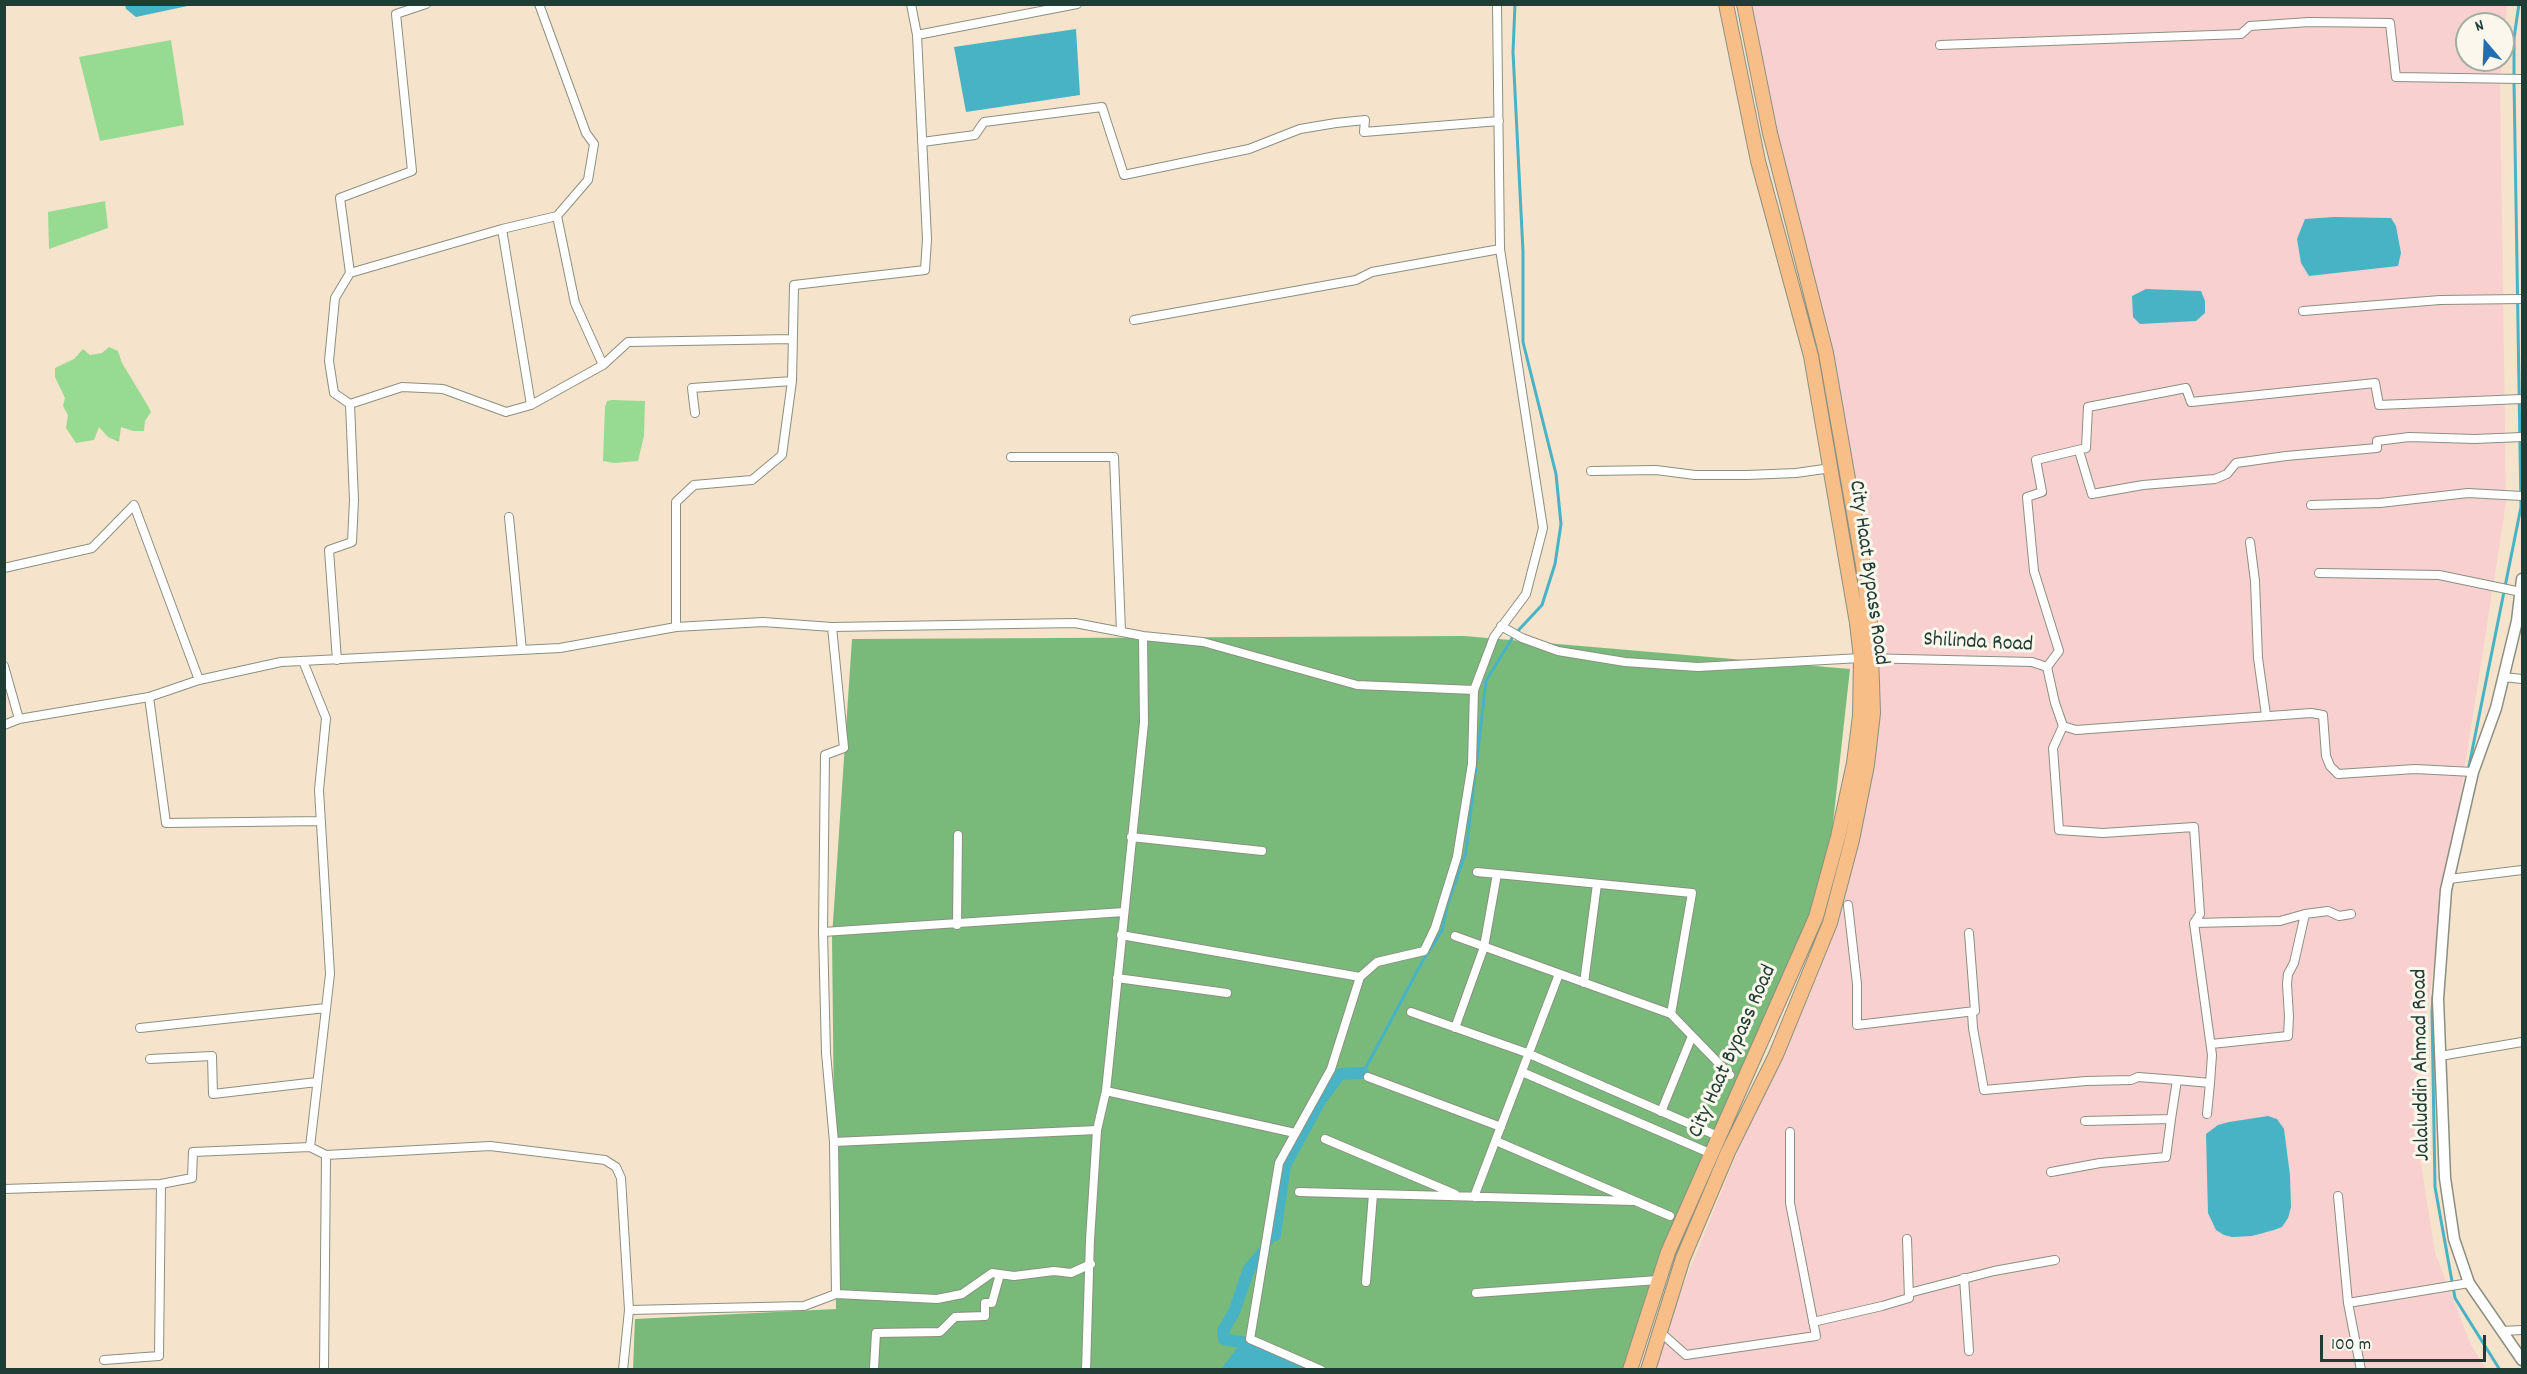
<!DOCTYPE html>
<html>
<head>
<meta charset="utf-8">
<style>
  body { margin:0 }
  #map { position:relative; width:2527px; height:1374px; overflow:hidden; background:#f6e3cb; font-family:Dekko,sans-serif }
  canvas { display:block }
  .frame { position:absolute; inset:0; border:6px solid #1f3d34; pointer-events:none }
  .north { position:absolute; left:2455px; top:12px; width:60px; height:60px; box-sizing:border-box; background:#fbf7ec; border:2px solid #a3ada2; border-radius:50%; rotate:341deg; font-size:16px; font-weight:700; line-height:24px; text-align:center; color:#1f3d34 }
  .north::after { content:''; display:block; margin:auto; width:21px; height:27px; background:#1f6fb2; clip-path:polygon(50% 0,100% 100%,50% 72%,0 100%) }
  .scale { position:absolute; left:2320px; top:1335px; width:166px; height:27px; box-sizing:border-box; border:3px solid #1f3d34; border-top:0; padding-left:8px; font-size:18px; line-height:21px; white-space:nowrap; color:#1f3d34; -webkit-text-stroke:4px #fbf7ec; paint-order:stroke }
</style>
</head>
<body>
<div id="map">
<canvas width="2527" height="1374"></canvas>
<div class="frame"></div>
<div class="north">N</div>
<div class="scale">100 m</div>
</div>
<script>
const ctx = document.querySelector('canvas').getContext('2d');
ctx.lineJoin = 'round';
function paint(path, color) {
  ctx.fillStyle = color;
  ctx.fill(path, 'evenodd');
}
function toPath(rows) {
  const path = new Path2D();
  for (const r of rows) {
    path.moveTo(r[0], r[1]);
    for (let i = 2; i < r.length; i += 2) path.lineTo(r[i], r[i + 1]);
  }
  return path;
}
function strokePath(path, color, width, dash) {
  ctx.strokeStyle = color;
  ctx.lineWidth = width;
  ctx.lineCap = dash ? 'butt' : 'round';
  ctx.setLineDash(dash || []);
  ctx.stroke(path);
}
function drawText(font, color, halo, rows, align = 'center') {
  ctx.font = font + ' Dekko,sans-serif';
  ctx.lineWidth = 6;
  ctx.setLineDash([]);
  ctx.textBaseline = 'middle';
  ctx.strokeStyle = halo;
  ctx.fillStyle = color;
  for (const [text, x, y, turn = 0] of rows) {
    ctx.save();
    ctx.translate(x, y);
    ctx.rotate((+turn || 0) * Math.PI / 180);
    ctx.textAlign = isNaN(turn) ? turn : align;
    if (halo) ctx.strokeText(text, 0, 0);
    ctx.fillText(text, 0, 0);
    ctx.restore();
  }
}
paint(toPath([
  [1743,5,2507,5,2503,50,2503,24,2467,24,2467,60,2502,60,2500,79,2506,503,2412,1106,2435,1253,2471,1345,2486,1369,1654,1370,1675,1306,1851,872,1880,677,1880,618,1830,358]
]), '#f7d0cf');
paint(toPath([
  [171,40,184,125,100,141,79,57],
  [105,201,108,228,49,249,48,212],
  [109,347,118,351,122,363,148,406,151,412,145,421,144,431,133,431,121,427,119,442,108,437,99,427,94,440,76,443,66,428,68,415,63,406,65,398,55,377,55,368,74,359,83,349,90,355,102,353],
  [612,400,645,401,644,436,638,461,614,463,603,461,605,407,607,401]
]), '#97da91');
paint(toPath([
  [1464,636,1850,669,1828,868,1741,1082,1665,1258,1634,1369,633,1370,635,1319,836,1309,832,937,852,639]
]), '#79ba7b');
paint(toPath([
  [125,5,125,4,192,5,136,17,126,9],
  [1076,29,1080,95,966,112,954,47],
  [2334,217,2391,218,2396,226,2401,253,2398,266,2309,276,2301,263,2297,239,2305,219],
  [2146,289,2201,291,2205,301,2205,313,2196,321,2140,324,2133,317,2132,296],
  [2268,1116,2277,1119,2284,1129,2290,1175,2291,1207,2288,1218,2282,1227,2274,1230,2252,1236,2232,1237,2224,1235,2216,1230,2208,1213,2206,1134,2218,1125,2229,1122],
  [1238,1347,1258,1351,1284,1369,1221,1369]
]), '#48b3c5');
strokePath(toPath([
  [2468,771,2521,507,2514,82,2514,38,2519,4],
  [2433,996,2432,1012,2435,1187,2455,1298,2500,1370],
  [1363,1073,1422,962,1442,931,1447,906,1466,852,1486,681,1514,635,1542,605,1555,564,1561,524,1556,474,1523,342,1523,252,1513,52,1515,4],
  [1270,1245,1275,1235]
]), '#48b3c5', 3);
strokePath(toPath([
  [1275,1235,1285,1165,1320,1101,1340,1074,1363,1073],
  [1264,1251,1249,1269,1234,1312,1223,1331,1224,1339,1246,1343,1269,1356,1302,1370]
]), '#48b3c5', 12);
const minor = toPath([
  [539,4,586,133,594,144,588,180,557,216],
  [917,35,1077,4],
  [1940,45,2241,34,2250,26,2309,22,2390,23,2396,77,2522,79],
  [922,142,975,135,984,122,1102,107,1124,175,1249,149,1300,129,1336,123,1365,120,1364,132,1499,121],
  [502,229,531,405],
  [350,273,502,229,557,216,575,303,603,365],
  [2303,311,2440,300,2522,299],
  [1134,320,1356,280,1372,272,1500,249],
  [350,404,402,387,443,389,506,412,531,405,603,365,628,342,792,339],
  [695,413,692,388,792,381],
  [2079,451,2092,494,2143,485,2215,479,2227,474,2236,463,2286,456,2377,448,2377,441,2409,437,2475,439,2522,437],
  [1011,457,1114,457,1121,631],
  [1591,471,1656,470,1695,475,1747,475,1796,473,1831,468],
  [2311,505,2380,503,2468,493,2522,496],
  [509,517,522,650],
  [2250,542,2255,581,2258,658,2266,715],
  [4,568,92,548,134,505,199,680],
  [2319,573,2439,575,2521,592],
  [1501,626,1522,638,1558,651,1625,662,1698,667,1861,658,2032,662,2047,667,2055,703,2063,726,2076,730,2311,713,2323,715,2326,756,2330,766,2338,774,2415,769,2473,772],
  [676,627,676,502,694,485,752,480,782,455,792,381,794,285,925,270,927,239,917,35,911,4],
  [337,660,329,550,352,542,354,500,350,404,334,393,329,361,335,298,350,273,340,198,412,171,396,14,426,4],
  [303,661,326,718,319,790,330,974,310,1147],
  [4,666,19,719],
  [2047,667,2059,651,2034,571,2027,497,2042,492,2036,460,2086,448,2088,407,2186,388,2191,402,2375,383,2379,405,2522,399],
  [2503,677,2522,679],
  [149,697,166,823,321,821],
  [4,725,19,719,149,697,199,680,281,662,560,648,676,627,763,622,832,627,1075,623,1143,636,1203,642,1357,685,1474,690],
  [2063,726,2053,748,2059,830,2103,833,2194,827,2200,914,2194,923,2212,1055,2210,1083,2177,1080],
  [1131,837,1262,851],
  [1477,872,1692,893,1671,1014],
  [2449,879,2522,870],
  [1848,905,1857,984,1857,1025,1975,1011,1969,933],
  [2305,914,2328,911,2339,916,2351,914],
  [2194,923,2280,921,2305,914,2294,963,2288,974,2287,984,2289,1017,2288,1036,2211,1044],
  [957,925,958,835],
  [823,932,825,755,844,748,832,627],
  [1121,935,1360,977],
  [1455,936,1671,1014,1730,1075],
  [1117,978,1227,993],
  [1584,983,1597,884],
  [1411,1012,1527,1053,1720,1137],
  [1972,1012,1973,1028,1984,1090,2086,1081,2131,1080,2138,1077,2177,1080,2171,1119],
  [140,1028,326,1008],
  [1455,1028,1484,947,1497,874],
  [2440,1056,2522,1042],
  [150,1059,212,1056,213,1094,317,1082],
  [1522,1072,1712,1154],
  [1368,1077,1501,1127],
  [1106,1091,1295,1133],
  [1661,1112,1692,1036],
  [2207,1114,2210,1083],
  [1097,1130,834,1142,826,1053,823,932,1124,912],
  [1325,1139,1455,1194],
  [1496,1141,1670,1216],
  [834,1142,836,1294],
  [2051,1172,2100,1163,2166,1157,2171,1119,2085,1121],
  [4,1189,161,1184],
  [1299,1192,1634,1201],
  [2338,1196,2348,1303,2361,1370],
  [1474,1197,1559,974],
  [1964,1278,1969,1351],
  [1366,1282,1373,1194],
  [1476,1293,1658,1280],
  [1909,1293,1994,1271,2055,1260],
  [2348,1303,2469,1283],
  [629,1310,804,1306,836,1294,937,1299,962,1294,992,1273,1014,1276,1054,1271,1071,1273,1091,1264],
  [1813,1322,1882,1306,1909,1298,1907,1239],
  [1659,1331,1686,1355,1816,1336,1790,1203,1790,1132],
  [2502,1331,2522,1330],
  [104,1360,159,1356,161,1184,192,1178,193,1152,310,1147,326,1155],
  [874,1368,876,1333,940,1332,955,1317,985,1316,985,1303,992,1303,1000,1274],
  [324,1370,326,1155,490,1146,605,1160,616,1167,621,1178,629,1310,623,1370],
  [1086,1370,1090,1240,1097,1130,1106,1091,1144,723,1143,636],
  [1321,1370,1250,1339,1279,1163,1331,1069,1360,977,1377,962,1424,951,1435,928,1457,857,1472,764,1474,690,1494,637,1526,594,1543,528,1500,249,1497,4]
]);
const tertiary = toPath([
  [2522,579,2517,621,2496,708,2473,772,2446,890,2438,999,2445,1178,2454,1239,2469,1283,2522,1360]
]);
const primary = toPath([
  [1630,1370,1668,1252,1816,917,1838,837,1854,763,1860,716,1861,658,1857,623,1811,356,1758,161,1726,4],
  [1648,1370,1683,1258,1728,1152,1776,1055,1830,923,1852,840,1867,765,1873,713,1870,623,1863,565,1826,353,1770,133,1744,4]
]);
strokePath(minor, '#8a9080', 10);
strokePath(tertiary, '#8a9080', 13);
strokePath(primary, '#8a9080', 16);
strokePath(minor, '#fff', 8);
strokePath(tertiary, '#fff', 10);
strokePath(primary, '#f7be87', 14);
drawText('22px', '#1f3d34', '#fbf7ec', [
  ["City Haat Bypass Road",1867,573,82],
  ["Shilinda Road",1978,644,3],
  ["City Haat Bypass Road",1734,1052,-66],
  ["Jalaluddin Ahmad Road",2423,1065,-91]
]);
</script>
</body>
</html>
